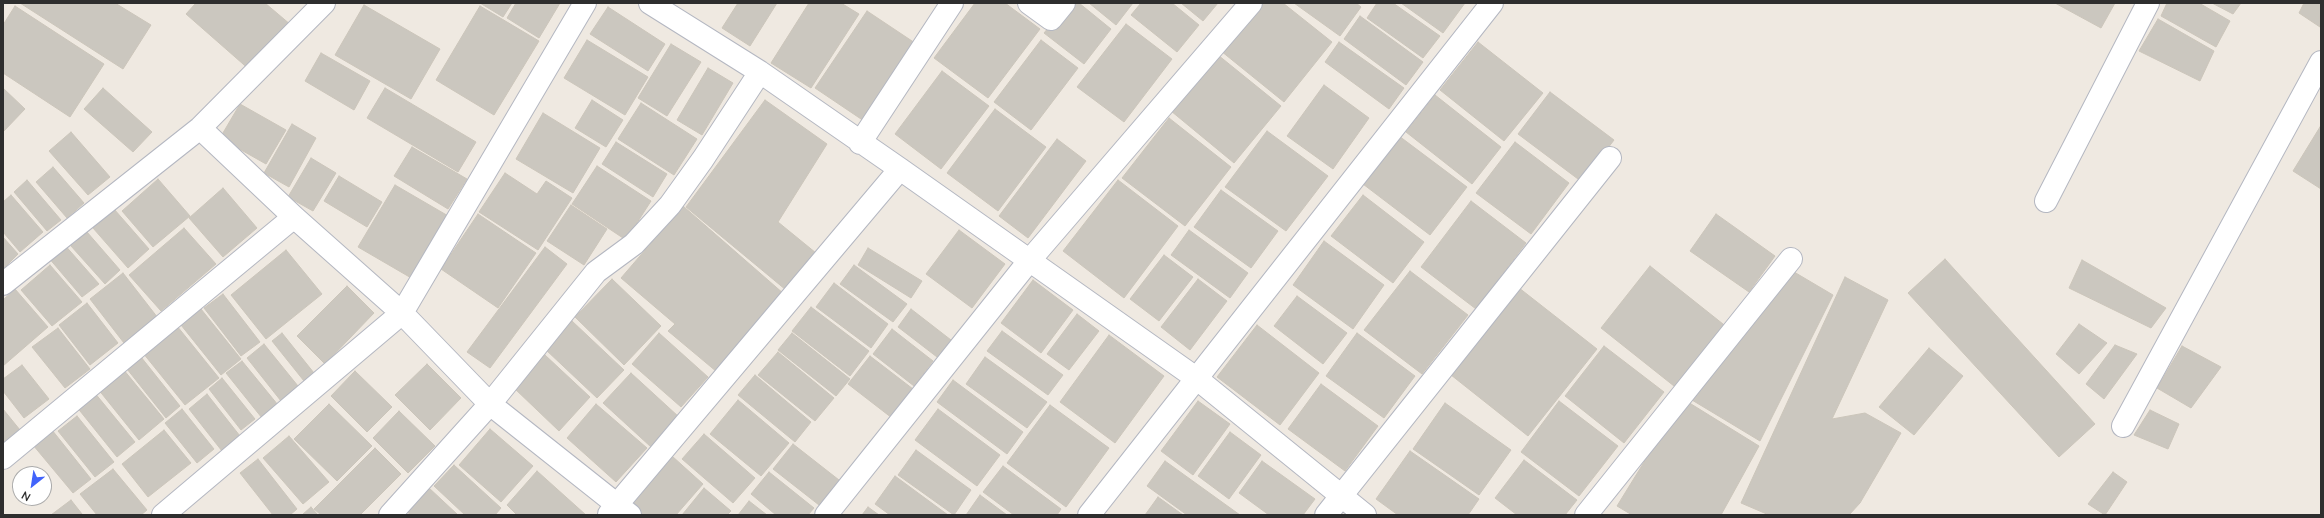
<!DOCTYPE html>
<html>
<head>
<meta charset="utf-8">
<style>
  body { margin:0 }
  #map { position:relative; width:2324px; height:518px; overflow:hidden; background:#efe9e1; font-family:"Nunito Sans",sans-serif }
  canvas { display:block }
  .frame { position:absolute; inset:0; border:4px solid #2e2e2e; pointer-events:none }
  .north { position:absolute; left:12px; top:466px; width:40px; height:40px; box-sizing:border-box; background:#fff; border:1px solid #ababab; border-radius:50%; rotate:210deg; font-size:11px; font-weight:700; line-height:16px; text-align:center; color:#2e2e2e }
  .north::after { content:''; display:block; margin:auto; width:14px; height:18px; background:#4264fb; clip-path:polygon(50% 0,100% 100%,50% 72%,0 100%) }
</style>
</head>
<body>
<div id="map">
<canvas width="2324" height="518"></canvas>
<div class="frame"></div>
<div class="north">N</div>
</div>
<script>
const ctx = document.querySelector('canvas').getContext('2d');
ctx.lineJoin = 'round';
function paint(path, color) {
  ctx.fillStyle = color;
  ctx.fill(path, 'evenodd');
}
function toPath(rows) {
  const path = new Path2D();
  for (const r of rows) {
    path.moveTo(r[0], r[1]);
    for (let i = 2; i < r.length; i += 2) path.lineTo(r[i], r[i + 1]);
  }
  return path;
}
function strokePath(path, color, width, dash) {
  ctx.strokeStyle = color;
  ctx.lineWidth = width;
  ctx.lineCap = dash ? 'butt' : 'round';
  ctx.setLineDash(dash || []);
  ctx.stroke(path);
}
const building = toPath([
  [20,3,115,3,151,25,123,69,20,3],
  [196,3,265,3,291,25,251,71,186,14,196,3],
  [480,3,512,3,503,17,480,3],
  [516,3,560,3,539,38,507,18,516,3],
  [738,3,777,3,750,46,722,28,738,3],
  [809,3,841,3,859,14,811,88,771,63,809,3],
  [975,3,1005,3,1040,29,988,98,934,58,975,3],
  [1069,3,1079,3,1111,29,1084,64,1044,33,1069,3],
  [1089,3,1133,3,1116,25,1089,3],
  [1141,3,1172,3,1199,25,1177,52,1131,15,1141,3],
  [1181,3,1218,3,1203,21,1181,3],
  [1260,3,1283,3,1332,42,1284,102,1221,51,1260,3],
  [1294,3,1356,3,1361,7,1340,36,1294,3],
  [1377,3,1393,3,1440,36,1423,58,1367,18,1377,3],
  [1401,3,1465,3,1443,33,1401,3],
  [2055,3,2115,3,2101,28,2055,3],
  [2167,3,2199,3,2230,21,2216,47,2161,16,2167,3],
  [2212,3,2241,3,2233,14,2212,3],
  [2304,3,2321,3,2320,27,2299,13,2304,3],
  [364,5,440,49,411,99,335,55,364,5],
  [15,6,104,64,70,117,3,73,3,25,15,6],
  [480,6,539,41,494,115,436,80,480,6],
  [608,7,665,44,648,71,590,34,608,7],
  [867,11,915,43,864,121,815,88,867,11],
  [1360,16,1423,62,1406,85,1344,39,1360,16],
  [2158,19,2214,51,2200,81,2139,51,2158,19],
  [1126,24,1172,59,1124,122,1077,87,1126,24],
  [587,40,648,77,625,115,564,78,587,40],
  [1041,40,1078,68,1031,130,994,102,1041,40],
  [1339,42,1404,88,1389,109,1325,62,1339,42],
  [1478,42,1543,93,1504,141,1440,90,1478,42],
  [671,44,701,62,667,116,638,98,671,44],
  [321,53,370,81,354,110,305,81,321,53],
  [1218,55,1281,106,1234,163,1171,111,1218,55],
  [708,68,733,83,702,135,677,120,708,68],
  [942,71,989,106,941,169,895,134,942,71],
  [1324,85,1369,118,1333,169,1287,136,1324,85],
  [3,88,25,109,3,132,3,88],
  [103,88,152,132,133,152,84,109,103,88],
  [385,88,476,142,458,172,367,118,385,88],
  [1550,92,1614,140,1582,182,1518,134,1550,92],
  [1435,95,1501,147,1472,184,1406,132,1435,95],
  [592,100,623,120,606,147,575,128,592,100],
  [765,100,827,144,778,222,816,253,786,290,686,207,765,100],
  [641,103,697,139,674,175,618,139,641,103],
  [240,104,286,130,266,164,220,138,240,104],
  [995,109,1046,147,998,211,947,173,995,109],
  [543,113,600,148,573,193,516,159,543,113],
  [1169,118,1231,167,1185,226,1122,178,1169,118],
  [292,124,316,138,289,187,264,173,292,124],
  [2320,127,2321,127,2321,189,2293,171,2320,127],
  [1267,131,1328,176,1286,231,1225,187,1267,131],
  [71,132,110,177,88,195,49,151,71,132],
  [1395,133,1467,187,1430,235,1359,181,1395,133],
  [1057,139,1086,161,1028,238,999,216,1057,139],
  [616,142,667,174,653,197,602,164,616,142],
  [1515,142,1569,183,1531,234,1476,193,1515,142],
  [412,147,467,179,448,209,394,176,412,147],
  [311,158,336,173,313,211,288,197,311,158],
  [597,166,651,201,626,240,572,204,597,166],
  [53,167,84,203,67,218,36,182,53,167],
  [505,173,537,194,546,181,572,198,538,250,479,212,505,173],
  [339,176,382,202,367,227,324,201,339,176],
  [158,179,190,216,153,247,122,211,158,179],
  [27,180,61,220,47,231,14,192,27,180],
  [1118,180,1178,226,1124,298,1063,251,1118,180],
  [395,185,450,217,413,279,358,247,395,185],
  [223,188,257,228,223,257,189,218,223,188],
  [1221,190,1278,231,1251,268,1194,227,1221,190],
  [11,195,43,232,20,252,3,232,3,202,11,195],
  [1363,195,1424,242,1393,283,1331,236,1363,195],
  [1471,201,1526,243,1476,309,1421,267,1471,201],
  [571,205,607,229,584,265,547,241,571,205],
  [683,206,784,294,717,372,668,331,675,324,621,278,683,206],
  [114,209,149,249,128,268,93,228,114,209],
  [478,214,536,253,498,308,441,269,478,214],
  [1716,214,1775,256,1749,292,1690,251,1716,214],
  [184,228,216,264,161,311,129,275,184,228],
  [959,230,1005,264,972,308,926,274,959,230],
  [1189,230,1248,273,1230,298,1171,255,1189,230],
  [87,232,120,270,105,284,71,246,87,232],
  [3,237,18,254,3,269,3,237],
  [1324,241,1384,285,1353,329,1293,285,1324,241],
  [63,243,99,284,82,297,48,257,63,243],
  [545,247,567,264,490,368,467,352,545,247],
  [868,248,922,281,911,298,858,265,868,248],
  [286,250,322,294,266,339,231,295,286,250],
  [1164,255,1193,277,1159,321,1130,299,1164,255],
  [1945,259,2095,424,2059,457,1908,293,1945,259],
  [2082,260,2166,308,2151,328,2069,288,2082,260],
  [50,265,82,302,52,326,21,290,50,265],
  [854,265,907,304,893,322,840,284,854,265],
  [1650,266,1728,328,1679,390,1601,328,1650,266],
  [1789,269,1833,295,1760,441,1687,397,1789,269],
  [1410,271,1468,315,1422,374,1364,330,1410,271],
  [123,273,158,318,124,343,90,299,123,273],
  [1845,277,1888,300,1832,419,1865,413,1901,433,1860,503,1849,515,1769,515,1741,503,1845,277],
  [612,279,661,326,624,365,575,317,612,279],
  [1198,279,1227,301,1190,350,1161,327,1198,279],
  [1033,280,1073,310,1041,353,1001,323,1033,280],
  [834,283,888,324,871,348,816,307,834,283],
  [1514,284,1597,349,1528,436,1446,371,1514,284],
  [347,286,374,313,325,364,297,336,347,286],
  [15,289,48,327,3,366,3,300,15,289],
  [223,294,260,342,241,356,204,308,223,294],
  [1297,296,1347,333,1323,364,1274,326,1297,296],
  [87,303,118,343,90,365,59,325,87,303],
  [811,307,869,351,850,376,792,331,811,307],
  [201,309,241,359,221,375,181,325,201,309],
  [911,309,951,340,937,357,898,327,911,309],
  [1077,314,1099,331,1069,370,1047,354,1077,314],
  [572,321,624,370,597,398,545,349,572,321],
  [2079,324,2107,343,2079,374,2056,354,2079,324],
  [1257,325,1319,373,1280,425,1217,377,1257,325],
  [177,326,219,378,185,405,143,353,177,326],
  [58,328,90,369,65,388,32,347,58,328],
  [892,329,933,361,914,386,873,354,892,329],
  [1002,331,1063,375,1048,395,987,351,1002,331],
  [282,333,314,373,304,381,272,341,282,333],
  [659,333,708,377,681,407,632,364,659,333],
  [792,333,850,379,836,396,778,350,792,333],
  [1357,333,1415,376,1384,418,1326,376,1357,333],
  [1109,335,1164,376,1115,443,1060,402,1109,335],
  [264,344,298,386,281,401,247,358,264,344],
  [2115,345,2137,354,2104,399,2086,384,2115,345],
  [1604,346,1664,392,1624,443,1565,396,1604,346],
  [2182,346,2221,367,2191,408,2157,388,2182,346],
  [1929,348,1963,376,1914,435,1879,407,1929,348],
  [778,352,834,398,815,421,758,375,778,352],
  [545,355,590,397,559,431,514,388,545,355],
  [870,356,913,389,892,418,848,384,870,356],
  [141,357,180,406,166,418,127,369,141,357],
  [985,357,1047,402,1027,428,966,384,985,357],
  [242,361,278,405,262,418,226,373,242,361],
  [427,364,461,398,430,430,395,395,427,364],
  [22,365,49,399,24,418,3,391,3,379,22,365],
  [123,369,164,419,139,440,98,389,123,369],
  [355,371,392,407,367,432,331,396,355,371],
  [631,373,679,417,651,447,603,403,631,373],
  [755,375,811,422,795,442,738,395,755,375],
  [222,378,255,419,241,430,209,389,222,378],
  [953,380,1023,432,1007,454,937,402,953,380],
  [1321,384,1378,426,1345,471,1288,429,1321,384],
  [94,392,135,442,117,457,76,406,94,392],
  [207,394,240,436,222,451,189,409,207,394],
  [1683,399,1759,446,1721,515,1632,515,1617,506,1683,399],
  [738,400,789,443,761,476,710,434,738,400],
  [1198,401,1230,424,1193,475,1161,451,1198,401],
  [1559,401,1618,446,1579,496,1521,452,1559,401],
  [1445,403,1511,450,1479,495,1413,449,1445,403],
  [329,404,372,446,337,481,294,439,329,404],
  [596,404,647,448,616,482,567,438,596,404],
  [1050,405,1109,448,1066,507,1007,463,1050,405],
  [3,409,20,430,3,443,3,409],
  [182,409,214,449,197,463,165,423,182,409],
  [938,409,1000,455,977,486,915,440,938,409],
  [2150,410,2179,424,2168,449,2134,435,2150,410],
  [399,411,435,446,408,473,373,438,399,411],
  [77,416,114,462,95,477,58,431,77,416],
  [490,429,533,466,501,502,459,465,490,429],
  [52,430,91,479,73,493,33,445,52,430],
  [164,430,191,463,148,497,122,464,164,430],
  [1230,432,1261,455,1229,499,1198,476,1230,432],
  [704,434,755,478,733,503,682,459,704,434],
  [289,436,329,482,303,504,263,458,289,436],
  [793,444,839,480,819,505,773,469,793,444],
  [375,448,401,474,360,515,321,515,314,509,375,448],
  [916,450,971,490,954,515,898,475,916,450],
  [1410,451,1479,499,1468,515,1398,515,1376,499,1410,451],
  [672,456,703,484,676,515,641,515,629,504,672,456],
  [258,459,297,509,290,515,273,515,240,473,258,459],
  [1524,460,1577,500,1565,515,1517,515,1495,498,1524,460],
  [1165,461,1240,515,1187,515,1147,486,1165,461],
  [1262,461,1315,499,1303,515,1269,515,1239,493,1262,461],
  [454,465,501,508,495,515,465,515,434,486,454,465],
  [1003,466,1061,509,1057,515,1014,515,983,492,1003,466],
  [113,469,147,510,141,515,97,515,80,494,113,469],
  [537,471,586,515,517,515,507,505,537,471],
  [769,472,814,508,808,515,776,515,751,494,769,472],
  [2113,472,2127,482,2105,515,2088,504,2113,472],
  [895,476,948,515,890,515,875,504,895,476],
  [428,487,458,515,411,515,406,511,428,487],
  [704,488,731,511,727,515,682,515,704,488],
  [980,495,1007,515,966,515,980,495],
  [1158,497,1183,515,1145,515,1158,497],
  [71,500,82,514,51,515,71,500],
  [749,501,767,515,738,515,749,501],
  [311,507,318,515,302,515,311,507],
  [868,507,879,515,862,515,868,507]
]);
paint(building, '#cbc7bf');
strokePath(building, '#cbc5ba', 1);
const minor = toPath([
  [650,3,760,72,900,169,1196,378,1365,515],
  [1029,3,1051,19,1064,3],
  [200,128,294,217,402,313,490,404,630,515],
  [860,143,952,3],
  [2046,201,2148,3],
  [3,284,200,128,324,3],
  [2123,426,2321,62],
  [3,458,294,217],
  [609,514,900,169],
  [163,515,402,313,585,3],
  [390,515,490,404,596,272,634,244,670,205,703,159,760,72],
  [826,515,1029,261,1251,3],
  [1089,515,1492,3],
  [1326,515,1610,158],
  [1586,515,1791,259]
]);
strokePath(minor, '#b4b7c1', 24);
strokePath(minor, '#fff', 22);
</script>
</body>
</html>
